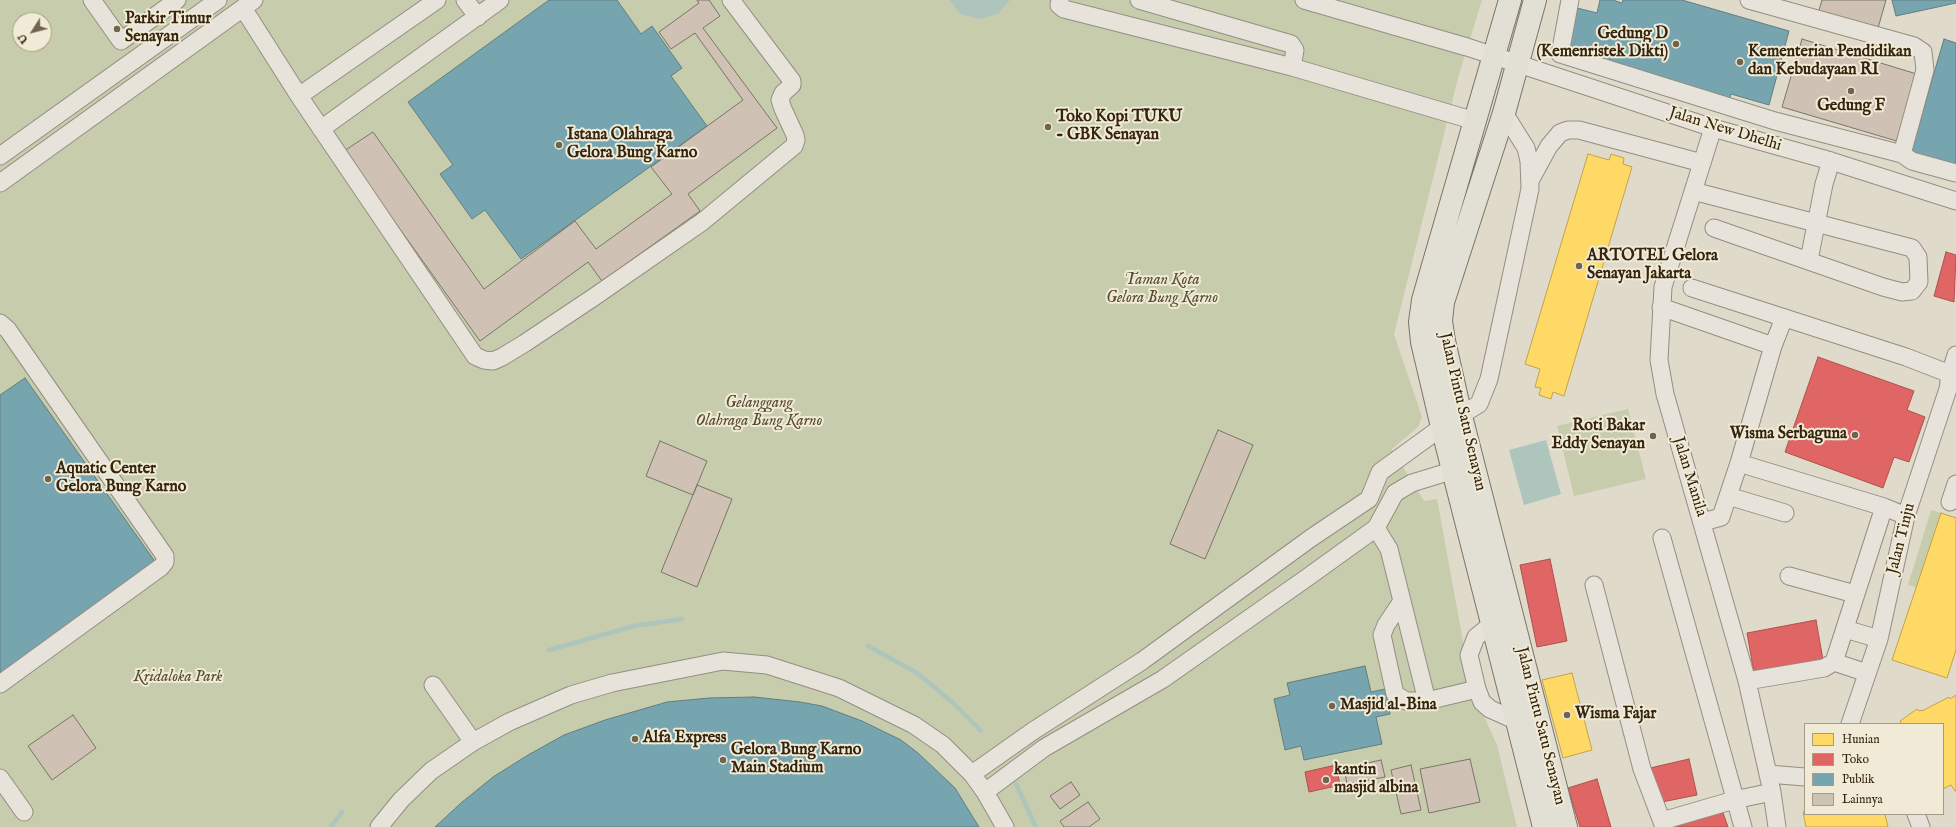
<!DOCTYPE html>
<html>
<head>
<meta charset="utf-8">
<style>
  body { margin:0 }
  #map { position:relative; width:1956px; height:827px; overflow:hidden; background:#dfdac9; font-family:"IM FELL English",serif }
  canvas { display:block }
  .legend { position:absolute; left:1804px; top:723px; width:140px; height:92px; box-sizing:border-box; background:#f0ead6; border:1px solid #a59b86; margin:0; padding:5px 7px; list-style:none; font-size:12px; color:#35240e }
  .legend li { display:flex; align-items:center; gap:8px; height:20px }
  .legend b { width:20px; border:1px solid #a59b86 }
  .north { position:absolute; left:12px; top:12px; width:40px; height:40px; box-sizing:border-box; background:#f0ead6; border:1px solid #a59b86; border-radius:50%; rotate:234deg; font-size:11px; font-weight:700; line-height:16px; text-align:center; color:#35240e }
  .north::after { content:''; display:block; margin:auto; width:14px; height:18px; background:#70644f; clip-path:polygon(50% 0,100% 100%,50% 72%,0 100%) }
</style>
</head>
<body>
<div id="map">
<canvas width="1956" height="827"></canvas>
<ul class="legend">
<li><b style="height:11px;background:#ffd966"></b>Hunian</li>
<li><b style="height:11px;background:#e06666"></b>Toko</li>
<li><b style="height:11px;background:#76a5af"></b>Publik</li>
<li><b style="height:11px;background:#cfc2b5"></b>Lainnya</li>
</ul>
<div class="north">U</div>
</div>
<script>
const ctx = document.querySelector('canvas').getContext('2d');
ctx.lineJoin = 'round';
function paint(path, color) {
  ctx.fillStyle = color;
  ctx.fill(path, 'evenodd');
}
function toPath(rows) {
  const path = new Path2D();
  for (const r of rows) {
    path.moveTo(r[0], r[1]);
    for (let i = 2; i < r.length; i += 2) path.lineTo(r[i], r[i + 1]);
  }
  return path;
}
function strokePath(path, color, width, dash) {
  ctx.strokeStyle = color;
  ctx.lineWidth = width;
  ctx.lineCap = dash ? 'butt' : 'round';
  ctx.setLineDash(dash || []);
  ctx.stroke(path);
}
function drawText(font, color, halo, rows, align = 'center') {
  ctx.font = font + ' "IM FELL English",serif';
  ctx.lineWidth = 4;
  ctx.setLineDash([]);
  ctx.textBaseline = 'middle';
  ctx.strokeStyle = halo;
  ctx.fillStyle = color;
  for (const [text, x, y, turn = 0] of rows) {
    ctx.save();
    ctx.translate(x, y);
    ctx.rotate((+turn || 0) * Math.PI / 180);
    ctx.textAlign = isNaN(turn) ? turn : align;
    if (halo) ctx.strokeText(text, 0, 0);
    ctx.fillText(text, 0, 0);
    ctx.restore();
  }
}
paint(toPath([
  [0,0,1482,0,1458,78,1394,334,1422,417,1418,427,1392,449,1424,501,1437,499,1472,690,1497,745,1517,827,0,827],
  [20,20,44,20,44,44,20,44],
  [1628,409,1646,479,1574,496,1557,426],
  [1931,510,1956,518,1956,574,1949,597,1908,585]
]), '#c7cdac');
paint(toPath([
  [949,0,1010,0,998,14,979,19,961,14],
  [1546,440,1561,494,1524,505,1509,450]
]), '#adc5bc');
const homes = toPath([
  [1588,154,1609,160,1611,154,1624,158,1623,164,1632,167,1564,396,1553,392,1551,399,1539,395,1541,388,1535,387,1540,369,1525,364,1588,154],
  [1941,513,1956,518,1956,650,1947,678,1892,660,1941,513],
  [1572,673,1592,750,1563,758,1542,680,1572,673],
  [1956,695,1956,791,1955,791,1951,785,1943,789,1943,724,1902,724,1900,721,1917,709,1919,711,1922,710,1922,711,1949,697,1950,699,1956,695],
  [1805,811,1805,814,1885,814,1888,827,1806,827,1803,812,1805,811]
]);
paint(homes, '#ffd966');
strokePath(homes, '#c2a34c', 1);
const shops = toPath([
  [1946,252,1956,255,1954,302,1934,296,1946,252],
  [1818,357,1914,391,1907,410,1925,417,1909,462,1894,457,1883,488,1785,452,1818,357],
  [1550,559,1567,641,1537,647,1520,565,1550,559],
  [1816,620,1823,660,1754,673,1747,633,1816,620],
  [1689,759,1697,795,1657,803,1650,768,1689,759],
  [1336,765,1340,785,1309,792,1305,772,1336,765],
  [1597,779,1611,827,1580,827,1568,788,1597,779],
  [1722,810,1728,827,1670,827,1722,810]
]);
paint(shops, '#e06666');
strokePath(shops, '#ad524c', 1);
const public = toPath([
  [549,0,617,0,641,34,652,26,682,68,671,76,707,126,521,259,485,210,472,219,440,174,453,165,408,102,549,0],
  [1600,0,1613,0,1622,3,1623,0,1682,0,1789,31,1769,105,1731,94,1728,104,1563,58,1577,8,1597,13,1600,0],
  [1892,0,1956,0,1956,3,1896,16,1892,0],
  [1944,39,1956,43,1956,165,1911,152,1944,39],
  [25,378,156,563,0,679,0,395,25,378],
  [1365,666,1371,692,1385,689,1390,714,1376,717,1382,744,1304,760,1301,746,1285,750,1274,699,1290,695,1287,683,1365,666],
  [754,697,800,702,822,706,862,721,901,740,918,753,955,788,979,827,435,827,461,803,493,777,528,755,564,735,605,720,667,702,709,698,754,697]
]);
paint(public, '#76a5af');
strokePath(public, '#627e7f', 1);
strokePath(toPath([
  [868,646,917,673,951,701,981,731],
  [549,650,634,626,682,619],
  [1016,784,1036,827],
  [331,827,342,812]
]), '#adc5bc', 4.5);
const building = toPath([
  [697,0,709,0,720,16,703,28,777,128,688,194,700,211,602,281,588,262,480,341,344,151,373,132,484,289,575,221,596,249,672,194,651,167,743,100,695,33,671,49,659,32,699,3,697,0],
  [1822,0,1886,0,1876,35,1817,17,1822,0],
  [1802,39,1920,75,1900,142,1782,107,1802,39],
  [1218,430,1253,445,1205,559,1170,544,1218,430],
  [660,441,707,461,693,495,646,476,660,441],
  [697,485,732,499,697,587,661,572,697,485],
  [73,715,96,748,52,780,28,746,73,715],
  [1470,759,1480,802,1429,813,1420,769,1470,759],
  [1381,760,1385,777,1347,784,1344,768,1381,760],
  [1411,765,1421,810,1401,814,1391,770,1411,765],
  [1071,782,1080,795,1060,809,1050,796,1071,782],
  [1088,802,1100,819,1089,827,1064,827,1060,821,1088,802]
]);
paint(building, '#cfc2b5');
strokePath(building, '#7a7569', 1);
const minor = toPath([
  [92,0,121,41,177,0],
  [465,0,478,17],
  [1060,0,1059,5,1064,9,1292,67,1475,121],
  [1139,0,1291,44,1295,50,1292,67],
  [1304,0,1467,47,1713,128,1831,161,1956,201],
  [1570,0,1560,54,1775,121,1902,154],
  [1749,0,1914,46,1923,52,1925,70,1902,154,1912,161,1956,173],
  [243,8,299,96,475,356,484,360,493,361,502,357,525,343,594,297,702,222,794,146,796,140,795,135,783,109,780,100,783,93,792,85,792,81,731,0],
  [299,96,437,0],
  [1713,128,1663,287,1659,360,1665,394,1747,681,1772,792,1777,827],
  [321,129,500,0],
  [0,156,218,0],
  [1531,179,1549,146,1560,133,1568,130,1579,130,1702,163],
  [0,183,254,0],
  [1693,191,1912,248,1918,257,1919,282,1912,291,1902,292,1883,287,1714,228],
  [1809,260,1824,184,1831,161],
  [1692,288,1906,357,1950,374],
  [1661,307,1773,346],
  [0,323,8,330,165,556,165,562,161,567,0,684],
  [1739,463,1884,507],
  [1728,496,1785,513],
  [1950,502,1956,484],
  [1703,522,1721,517,1739,463,1773,346,1784,318],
  [1376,528,1389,549,1427,701,1477,689],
  [1662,538,1743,827],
  [1789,576,1855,594],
  [1594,585,1642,769,1664,827],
  [1402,601,1386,625,1382,635,1395,694,1406,701,1427,701],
  [1493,623,1476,637,1469,655,1477,689,1482,702,1490,709,1517,721],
  [1845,629,1879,639],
  [1834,662,1867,673],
  [1747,681,1824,668,1834,662,1884,507,1906,516],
  [433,685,473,742],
  [1850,724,1879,639,1906,516,1948,389,1950,374,1956,355],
  [972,774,1033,731,1142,661,1311,538,1369,499,1380,472,1442,427,1479,404,1489,379,1530,189,1529,161,1526,148,1504,113],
  [1768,774,1805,777],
  [0,778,24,812],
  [985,792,1044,748,1163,679,1308,577,1376,528,1395,493,1412,483,1464,467],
  [1916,814,1921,827],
  [1662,821,1734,800,1772,792],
  [379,827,401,800,431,771,473,742,509,722,571,695,612,683,723,661,767,665,839,688,914,725,943,745,972,774,985,792,1005,827]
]);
const major = toPath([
  [1510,0,1423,300,1420,322,1422,342,1442,427,1544,827],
  [1535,0,1504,113,1443,302,1441,321,1444,341,1461,416,1566,827]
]);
strokePath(minor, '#938e82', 19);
strokePath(major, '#7a7569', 24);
strokePath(minor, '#e7e3db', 17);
strokePath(major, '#e2dfd5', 22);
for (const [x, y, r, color] of [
  [117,29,4,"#70644f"],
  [1676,44,4,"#70644f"],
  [1740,62,4,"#70644f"],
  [1851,91,4,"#70644f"],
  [1048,127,4,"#70644f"],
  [559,145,4,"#70644f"],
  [1579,266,4,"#70644f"],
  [1855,435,4,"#70644f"],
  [1653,436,4,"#70644f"],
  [48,479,4,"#70644f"],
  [1332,706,4,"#70644f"],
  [1567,715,4,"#70644f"],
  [635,739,4,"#70644f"],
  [723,760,4,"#70644f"],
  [1326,780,4,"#70644f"]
]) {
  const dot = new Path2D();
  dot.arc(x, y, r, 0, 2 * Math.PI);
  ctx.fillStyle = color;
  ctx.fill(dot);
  strokePath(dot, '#f0ead6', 1.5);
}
drawText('bold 16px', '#35240e', '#f0ead6', [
  ["Parkir Timur",125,20],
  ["Senayan",125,38],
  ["Gedung D",1668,35,"right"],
  ["(Kemenristek Dikti)",1668,53,"right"],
  ["Kementerian Pendidikan",1748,53],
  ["dan Kebudayaan RI",1748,71],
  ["Gedung F",1851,107,"center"],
  ["Toko Kopi TUKU",1056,118],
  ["- GBK Senayan",1056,136],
  ["Istana Olahraga",567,136],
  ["Gelora Bung Karno",567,154],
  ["ARTOTEL Gelora",1587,257],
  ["Senayan Jakarta",1587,275],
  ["Roti Bakar",1645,427,"right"],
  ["Eddy Senayan",1645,445,"right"],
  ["Wisma Serbaguna",1847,435,"right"],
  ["Aquatic Center",56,470],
  ["Gelora Bung Karno",56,488],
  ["Masjid al-Bina",1340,706],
  ["Wisma Fajar",1575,715],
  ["Alfa Express",643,739],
  ["Gelora Bung Karno",731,751],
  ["Main Stadium",731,769],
  ["kantin",1334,771],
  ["masjid albina",1334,789]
], 'left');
drawText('16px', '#35240e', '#f0ead6', [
  ["Jalan New Dhelhi",1725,130,17],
  ["Jalan Pintu Satu Senayan",1462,412,77],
  ["Jalan Manila",1689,477,73],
  ["Jalan Tinju",1902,539,-76],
  ["Jalan Pintu Satu Senayan",1540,726,76]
]);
drawText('italic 16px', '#554c30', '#f0ead6', [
  ["Taman Kota",1162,281],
  ["Gelora Bung Karno",1162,299],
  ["Gelanggang",759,404],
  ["Olahraga Bung Karno",759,422],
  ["Kridaloka Park",178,678]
]);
</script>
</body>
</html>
